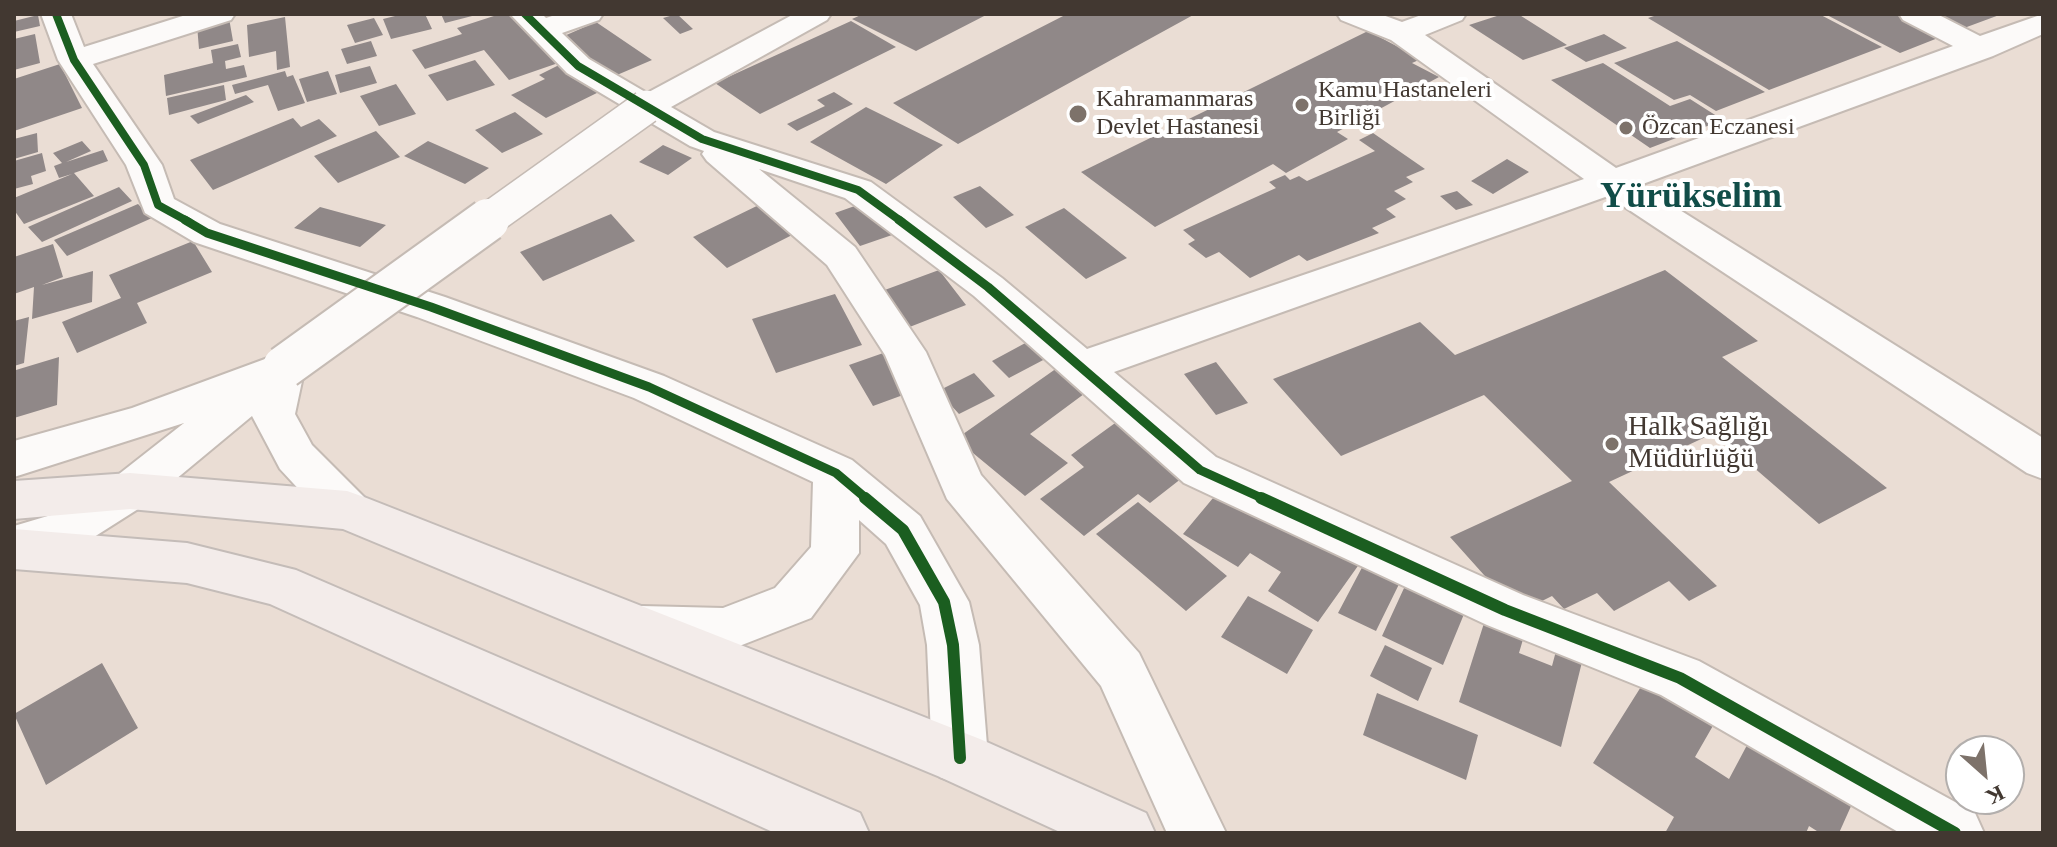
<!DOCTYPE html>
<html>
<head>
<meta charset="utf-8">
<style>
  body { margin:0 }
  #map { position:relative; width:2057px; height:847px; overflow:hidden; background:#eaddd4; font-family:Georgia,serif }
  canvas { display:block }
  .frame { position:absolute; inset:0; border:16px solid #423831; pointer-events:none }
  .north { position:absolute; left:1945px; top:735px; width:80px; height:80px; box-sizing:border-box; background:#fff; border:2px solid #b3afad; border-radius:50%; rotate:153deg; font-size:22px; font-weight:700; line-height:32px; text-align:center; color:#423831 }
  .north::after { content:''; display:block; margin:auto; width:28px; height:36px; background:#7d726a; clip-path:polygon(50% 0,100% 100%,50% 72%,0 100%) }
</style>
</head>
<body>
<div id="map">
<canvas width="2057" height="847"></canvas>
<div class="frame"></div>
<div class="north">K</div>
</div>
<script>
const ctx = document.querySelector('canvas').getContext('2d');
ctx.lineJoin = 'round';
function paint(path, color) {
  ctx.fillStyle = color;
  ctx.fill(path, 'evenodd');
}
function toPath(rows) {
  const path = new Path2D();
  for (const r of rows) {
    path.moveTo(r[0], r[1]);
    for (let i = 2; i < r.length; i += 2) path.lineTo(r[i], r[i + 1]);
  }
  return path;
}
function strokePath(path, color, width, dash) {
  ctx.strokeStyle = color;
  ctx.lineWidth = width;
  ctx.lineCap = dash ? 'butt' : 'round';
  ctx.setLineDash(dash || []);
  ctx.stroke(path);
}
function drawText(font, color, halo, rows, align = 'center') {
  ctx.font = font + ' Georgia,serif';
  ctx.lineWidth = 8;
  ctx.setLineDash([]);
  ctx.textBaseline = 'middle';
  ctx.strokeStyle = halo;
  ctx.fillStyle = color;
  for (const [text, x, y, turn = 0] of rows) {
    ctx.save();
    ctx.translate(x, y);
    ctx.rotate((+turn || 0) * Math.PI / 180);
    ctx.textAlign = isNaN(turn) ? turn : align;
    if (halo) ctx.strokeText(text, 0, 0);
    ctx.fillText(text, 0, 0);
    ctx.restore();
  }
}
paint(toPath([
  [403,14,425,14,432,29,391,39,383,19],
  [441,14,476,14,476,15,445,23],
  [500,14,519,14,564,61,509,80,484,50,425,69,412,50,462,34,457,28],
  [677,14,693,29,680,34,663,18],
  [863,14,988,14,916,51,852,19],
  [1067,14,1195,14,958,144,893,103],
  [1503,14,1518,14,1567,45,1523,60,1469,25],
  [1660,14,1819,14,1882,47,1769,90,1648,18],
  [1825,14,1899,14,1943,36,1900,53],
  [1922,14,2002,14,1956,31],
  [38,15,40,26,14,32,14,21],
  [285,17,290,67,277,70,276,51,249,57,247,25],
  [229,18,233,41,199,49,197,25],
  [374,18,383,35,355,43,347,25],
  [851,21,896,47,760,114,715,83],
  [596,22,652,60,610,78,555,40],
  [1368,31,1421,59,1412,63,1439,77,1337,132,1348,139,1286,173,1273,164,1155,227,1081,172],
  [35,34,40,63,14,70,14,39],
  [1604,34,1627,48,1586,62,1564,48],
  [371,41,377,56,347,64,341,49],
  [1677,41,1765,92,1716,111,1690,95,1674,100,1614,63],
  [238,44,241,57,225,61,226,69,244,65,247,77,166,96,164,75,213,63,211,50],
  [475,60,495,85,447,101,428,75],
  [563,63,605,89,546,118,511,95,545,79,539,75],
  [1603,63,1670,106,1690,99,1723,120,1650,148,1551,80],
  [60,64,82,108,14,131,14,79],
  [370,66,377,83,340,93,335,75],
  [285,71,287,77,293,75,305,103,278,111,268,85,235,94,232,85],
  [328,71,337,94,307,102,299,79],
  [396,84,416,114,379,126,360,96],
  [224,85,226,100,169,115,167,98],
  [834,92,853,104,797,131,787,124,825,106,817,100],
  [246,95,254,102,198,124,190,116],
  [866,107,943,145,886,184,810,142],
  [515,112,543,134,502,153,475,130],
  [293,118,301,127,319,119,337,136,213,190,190,160],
  [376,131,400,157,338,183,314,156],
  [37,133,38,152,14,159,14,139],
  [1373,133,1425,169,1406,177,1413,182,1394,191,1406,199,1386,209,1396,217,1372,228,1379,233,1307,261,1299,255,1250,278,1219,252,1206,258,1188,244,1195,240,1183,230,1276,188,1269,182,1285,175,1290,180,1299,176,1307,181,1375,151,1359,140],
  [82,141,91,151,66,162,103,150,108,161,74,173,94,196,24,224,14,210,14,198,72,174,59,178,54,166,62,163,53,153],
  [428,141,489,168,465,184,404,156],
  [663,145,692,158,668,175,639,162],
  [42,153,46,171,31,176,33,184,14,189,14,161],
  [1507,159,1529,172,1493,194,1471,181],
  [980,186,1014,215,986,228,953,197],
  [119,187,132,201,42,242,28,227],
  [1457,191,1473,205,1456,210,1440,196],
  [765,202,800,231,727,268,693,237],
  [866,202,892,235,860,246,835,213],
  [138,204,152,218,67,256,54,240],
  [320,207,386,225,360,247,294,228],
  [1064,208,1127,258,1086,279,1025,227],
  [611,214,635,241,543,281,520,252],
  [193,241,212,272,137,303,147,323,77,353,62,322,121,298,109,275],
  [53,244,63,277,42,285,93,271,92,302,32,319,34,287,14,294,14,257],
  [939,270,966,305,907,328,882,291],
  [1665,270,1758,341,1722,357,1887,488,1819,524,1714,433,1609,482,1717,586,1689,601,1669,581,1614,611,1597,593,1564,609,1552,596,1518,613,1450,537,1572,481,1484,395,1341,456,1273,379,1420,322,1455,355],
  [835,294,862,345,776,373,752,319],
  [29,317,24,363,14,366,14,321],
  [1029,341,1047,358,1009,378,992,361],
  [889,351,914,391,873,406,849,365],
  [59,357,57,405,14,418,16,370],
  [1216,362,1248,403,1216,415,1184,374],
  [1057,368,1088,391,1030,434,1068,463,1025,496,956,439],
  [974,373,995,396,959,414,938,391],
  [1122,418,1191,471,1150,503,1138,494,1084,536,1040,499,1084,467,1071,455],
  [1223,486,1365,556,1318,622,1268,591,1281,572,1250,553,1238,567,1183,534],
  [1138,502,1227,576,1186,611,1096,534],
  [1367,558,1404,574,1376,631,1338,613],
  [1410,575,1469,602,1443,665,1382,636],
  [1248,596,1313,630,1287,674,1221,637],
  [1485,620,1524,636,1519,653,1552,666,1556,651,1582,662,1561,747,1459,702],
  [1385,645,1432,668,1418,701,1370,676],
  [102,663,138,728,46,785,14,714],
  [1649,674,1718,717,1695,757,1729,779,1754,732,1856,795,1839,833,1820,833,1809,826,1806,833,1665,833,1674,817,1593,763],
  [1377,693,1478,735,1466,780,1363,735]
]), '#908888');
const minor = toPath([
  [41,14,71,14,84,47,189,14,235,14,231,20,93,64,162,165,174,199,220,224,445,297,664,376,852,460,920,516,969,602,979,645,988,758,980,777,960,784,940,777,932,758,927,645,920,605,886,544,859,520,859,553,811,618,724,652,642,650,624,644,617,628,624,612,642,606,723,608,775,588,811,547,813,482,634,398,417,317,194,242,145,213,126,165,58,60,41,14],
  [510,14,542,14,546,18,558,14,603,14,599,20,562,33,589,59,647,93,794,14,831,14,827,20,671,107,714,132,871,182,1002,278,1087,349,1584,179,1391,40,1341,20,1337,14,1380,14,1402,22,1424,14,1466,14,1462,20,1425,35,1616,168,1953,46,1903,20,1899,14,1937,14,1980,36,2043,14,2043,34,1993,56,1640,185,2043,438,2043,479,2027,473,1608,196,1114,372,1216,457,1523,595,1699,661,1975,813,1984,833,1900,833,1661,695,1487,625,1184,483,974,296,845,198,759,169,855,247,926,352,981,475,1139,653,1226,833,1167,833,1101,686,947,499,885,355,827,265,707,161,702,154,704,151,690,146,567,73,510,14],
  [284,352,299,356,305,367,295,414,312,445,364,497,370,510,364,523,347,529,330,523,280,469,252,416,146,504,83,544,14,566,14,526,51,515,114,478,184,423,14,477,14,441,132,408,284,352]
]);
const major = toPath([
  [130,473,347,491,364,497,980,739,1146,813,1155,833,1062,833,940,777,343,529,130,509,14,519,14,481,130,473],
  [14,529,187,543,296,570,860,813,869,833,775,833,270,604,187,583,14,569,14,529]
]);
strokePath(minor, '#c5bbb4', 4);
strokePath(major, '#c4bcb8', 4);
paint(minor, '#fcfaf9');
paint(major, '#f3ecea');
const minorBridgeFar1 = toPath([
  [485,222,646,107]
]);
const minorBridge = toPath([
  [284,367,488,220]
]);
strokePath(minorBridgeFar1, '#c5bbb4', 36, []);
strokePath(minorBridge, '#c5bbb4', 46, []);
strokePath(minorBridgeFar1, '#fcfaf9', 33);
strokePath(minorBridge, '#fcfaf9', 42);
strokePath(toPath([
  [56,14,74,60,144,165,158,205,189,222],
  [525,14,578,66,702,139,858,190,902,222]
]), '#1b5e20', 8);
strokePath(toPath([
  [185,220,207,233,431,307,649,387,836,473,868,500],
  [899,220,988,287,1200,470,1266,500]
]), '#1b5e20', 9);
strokePath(toPath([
  [865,498,903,530,944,602,953,645,960,758],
  [1261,498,1505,610,1680,678,1955,833]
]), '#1b5e20', 12);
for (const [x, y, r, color] of [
  [1302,105,8,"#7d726a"],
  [1078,114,10,"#7d726a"],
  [1626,128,8,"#7d726a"],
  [1612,444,8,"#7d726a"]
]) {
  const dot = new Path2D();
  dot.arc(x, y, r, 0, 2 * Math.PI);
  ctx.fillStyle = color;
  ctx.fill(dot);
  strokePath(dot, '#fff', 3);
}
drawText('24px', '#423831', '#fff', [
  ["Kamu Hastaneleri",1318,91],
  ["Birliği",1318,119],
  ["Kahramanmaras",1096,100],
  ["Devlet Hastanesi",1096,128],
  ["Özcan Eczanesi",1642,128]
], 'left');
drawText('28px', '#423831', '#fff', [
  ["Halk Sağlığı",1628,428],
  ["Müdürlüğü",1628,460]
], 'left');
drawText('bold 36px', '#114d48', '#fff', [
  ["Yürükselim",1691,198]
]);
</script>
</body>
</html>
